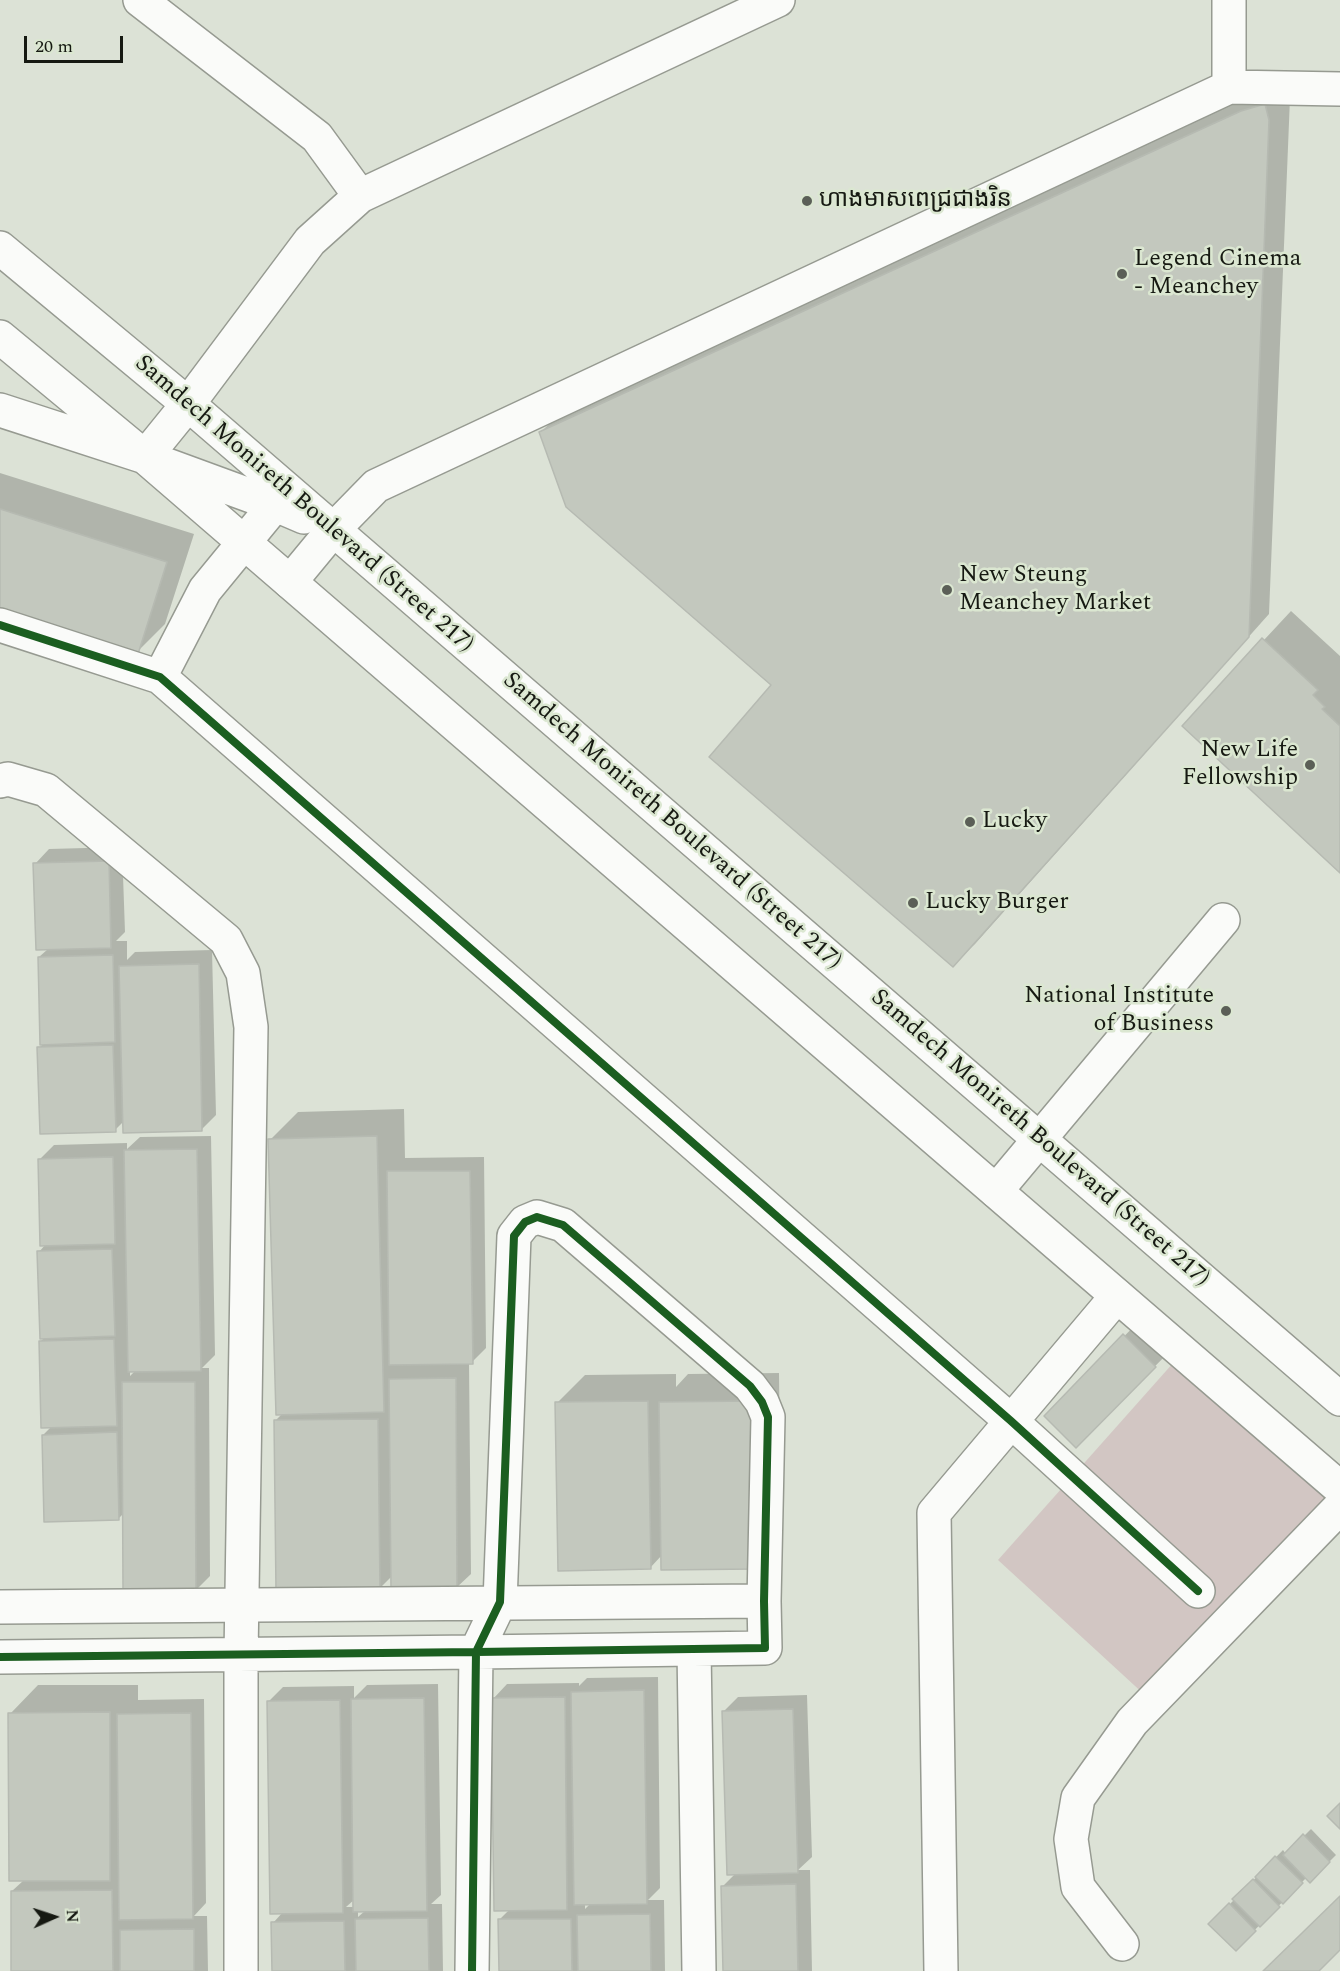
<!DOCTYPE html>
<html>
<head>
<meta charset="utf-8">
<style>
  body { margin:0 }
  #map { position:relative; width:1340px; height:1971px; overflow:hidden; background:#dce2d6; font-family:Spectral,serif }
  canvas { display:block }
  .north { position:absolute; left:24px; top:1887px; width:60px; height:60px; -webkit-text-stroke:4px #dbe7d1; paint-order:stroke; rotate:87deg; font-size:16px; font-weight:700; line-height:24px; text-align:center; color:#161912 }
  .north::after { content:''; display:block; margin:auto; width:21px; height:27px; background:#161912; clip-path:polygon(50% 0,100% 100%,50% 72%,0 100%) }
  .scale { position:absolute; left:24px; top:36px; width:99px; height:27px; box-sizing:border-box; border:3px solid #161912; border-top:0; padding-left:8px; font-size:18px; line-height:21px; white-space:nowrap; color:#161912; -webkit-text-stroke:4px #dbe7d1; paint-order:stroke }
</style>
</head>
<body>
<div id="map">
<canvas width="1340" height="1971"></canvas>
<div class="north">N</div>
<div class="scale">20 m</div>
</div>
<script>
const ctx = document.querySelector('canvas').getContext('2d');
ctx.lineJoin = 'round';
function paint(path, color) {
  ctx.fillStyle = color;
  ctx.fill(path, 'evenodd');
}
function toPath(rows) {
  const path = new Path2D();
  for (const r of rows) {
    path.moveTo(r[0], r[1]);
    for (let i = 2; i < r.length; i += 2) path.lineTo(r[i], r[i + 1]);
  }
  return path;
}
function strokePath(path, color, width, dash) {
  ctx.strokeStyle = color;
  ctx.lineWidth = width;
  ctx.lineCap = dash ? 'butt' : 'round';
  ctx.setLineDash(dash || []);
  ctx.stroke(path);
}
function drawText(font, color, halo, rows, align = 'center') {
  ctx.font = font + ' Spectral,"Noto Sans Khmer",serif';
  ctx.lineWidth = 5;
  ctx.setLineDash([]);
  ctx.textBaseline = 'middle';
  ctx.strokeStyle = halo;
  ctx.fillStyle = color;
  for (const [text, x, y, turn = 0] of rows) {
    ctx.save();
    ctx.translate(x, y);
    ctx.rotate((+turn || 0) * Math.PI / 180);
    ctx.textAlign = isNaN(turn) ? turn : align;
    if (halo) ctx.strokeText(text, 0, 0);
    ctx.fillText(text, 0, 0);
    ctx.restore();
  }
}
paint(toPath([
  [1174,1362,1329,1497,1147,1697,998,1560]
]), '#d2c6c3');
paint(toPath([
  [1264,90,1290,98,1269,614,975,944,953,965,773,685,540,433,562,411],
  [0,473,194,534,165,624,137,652,0,609],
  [1291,611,1340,656,1340,870,1184,726],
  [122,847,125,932,116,941,127,941,127,960,135,952,212,950,216,1115,201,1130,124,1121,115,1130,39,1048,42,1045,39,957,48,949,35,864,49,849],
  [404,1109,405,1158,484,1157,486,1348,472,1362,469,1362,471,1574,456,1588,392,1576,379,1589,275,1421,283,1413,270,1140,298,1112],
  [211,1136,215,1355,202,1368,209,1368,210,1576,196,1590,124,1513,119,1518,43,1435,52,1426,41,1341,45,1337,39,1252,45,1245,39,1160,54,1145,127,1143,127,1149,140,1137],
  [130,1370,136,1370,130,1376],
  [1146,1314,1176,1345,1076,1446,1046,1416],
  [779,1373,781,1539,662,1555,650,1568,557,1403,585,1375,676,1374,676,1387,688,1374],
  [658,1677,660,1888,648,1900,664,1900,665,1971,500,1971,499,1920,510,1909,493,1699,507,1684,579,1683,579,1686,587,1678],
  [585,1903,591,1903,585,1909],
  [438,1684,441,1895,431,1904,442,1904,443,1971,273,1971,273,1923,283,1912,268,1702,283,1687,354,1686,354,1698,367,1685],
  [355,1899,355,1907,346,1907],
  [358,1910,366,1910,358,1917],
  [38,1685,138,1685,138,1700,204,1699,206,1903,194,1916,207,1916,208,1971,12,1971,12,1891,24,1880,10,1714],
  [807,1695,812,1857,798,1870,810,1870,812,1971,725,1971,723,1886,736,1873,724,1711,738,1697],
  [1311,1829,1336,1855,1310,1881,1307,1877,1236,1949,1230,1904,1283,1850,1286,1854]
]), '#0003');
const building = toPath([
  [1265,104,1269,120,1249,637,953,967,709,757,771,685,566,507,539,432,1241,111,1265,104],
  [0,509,167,562,138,654,0,610,0,509],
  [1262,638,1318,690,1313,695,1325,707,1322,709,1340,726,1340,873,1182,726,1262,638],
  [109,861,111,948,36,950,33,863,109,861],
  [113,955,115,1042,40,1045,38,957,113,955],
  [199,964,202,1131,123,1133,119,966,199,964],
  [113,1045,116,1132,40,1134,37,1047,113,1045],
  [377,1136,384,1412,276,1415,268,1139,377,1136],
  [197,1149,201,1371,128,1372,124,1150,197,1149],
  [113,1157,115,1244,40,1246,38,1159,113,1157],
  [387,1171,470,1171,473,1364,389,1365,387,1171],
  [112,1249,115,1336,40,1339,37,1251,112,1249],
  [1123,1334,1156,1367,1076,1448,1044,1416,1123,1334],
  [114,1339,117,1426,41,1428,39,1341,114,1339],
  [456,1378,457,1590,391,1590,389,1379,456,1378],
  [122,1382,195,1382,196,1592,123,1592,122,1382],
  [648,1401,651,1569,558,1571,555,1402,648,1401],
  [752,1401,754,1569,661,1570,659,1402,752,1401],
  [378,1419,380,1590,276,1592,274,1420,378,1419],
  [117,1432,119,1520,44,1522,42,1435,117,1432],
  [644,1690,647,1904,574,1905,571,1692,644,1690],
  [565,1697,567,1910,494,1911,491,1698,565,1697],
  [424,1698,427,1911,353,1912,351,1699,424,1698],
  [340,1700,343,1913,270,1914,267,1701,340,1700],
  [793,1709,798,1873,727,1875,722,1711,793,1709],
  [110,1712,110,1881,9,1881,8,1713,110,1712],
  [191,1713,193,1919,119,1920,117,1714,191,1713],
  [1340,1803,1340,1829,1327,1816,1340,1803],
  [1303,1834,1330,1862,1310,1883,1283,1855,1303,1834],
  [1275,1856,1303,1883,1283,1904,1255,1877,1275,1856],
  [1253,1879,1280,1907,1260,1927,1232,1899,1253,1879],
  [796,1884,798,1971,723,1971,721,1886,796,1884],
  [112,1890,113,1971,11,1971,11,1891,112,1890],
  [1340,1896,1340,1950,1319,1971,1263,1971,1340,1896],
  [1229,1903,1256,1931,1236,1951,1208,1924,1229,1903],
  [650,1914,651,1971,578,1971,577,1915,650,1914],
  [428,1918,429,1971,356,1971,355,1919,428,1918],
  [498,1919,571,1919,572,1971,499,1971,498,1919],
  [344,1921,345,1971,272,1971,271,1922,344,1921],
  [194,1929,194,1971,120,1971,120,1930,194,1929]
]);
paint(building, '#c3c8be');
strokePath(building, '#b6bab2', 1.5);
const minor = toPath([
  [140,0,317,137,360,196],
  [1229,87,1229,0],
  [145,457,188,404,310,241,360,196,778,0],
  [290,582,333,530,376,486,1229,87,1340,89],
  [0,625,160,677,1011,1421,1198,1591],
  [160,677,205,590,287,490],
  [0,781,8,779,46,790,226,940,243,973,251,1027,241,1655,241,1971],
  [996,1191,1223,920],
  [0,1607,764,1601],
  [694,1649,699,1971],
  [0,1657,476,1652,765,1648,764,1601,768,1417,762,1402,750,1386,563,1225,537,1217,525,1222,514,1236,500,1602,476,1652,472,1971],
  [1122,1944,1078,1887,1071,1839,1078,1798,1132,1722,1340,1507],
  [941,1971,934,1513,1117,1296]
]);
const major = toPath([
  [0,248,188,404,1340,1399],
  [0,337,145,457,1340,1488],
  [0,410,145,457,276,505,304,517]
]);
strokePath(minor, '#969a91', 36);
strokePath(major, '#969a91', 36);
strokePath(minor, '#fafbf9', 33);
strokePath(major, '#fafbf9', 33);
strokePath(toPath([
  [0,625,160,677,1011,1421,1198,1591],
  [0,1657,476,1652,765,1648,764,1601,768,1417,762,1402,750,1386,563,1225,537,1217,525,1222,514,1236,500,1602,476,1652,472,1971]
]), '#1b5e20', 8);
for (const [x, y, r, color] of [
  [807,201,6,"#5b5f57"],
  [1122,274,6,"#5b5f57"],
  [947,590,6,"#5b5f57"],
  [1310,765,6,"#5b5f57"],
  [970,822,6,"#5b5f57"],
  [913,903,6,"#5b5f57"],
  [1226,1011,6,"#5b5f57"]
]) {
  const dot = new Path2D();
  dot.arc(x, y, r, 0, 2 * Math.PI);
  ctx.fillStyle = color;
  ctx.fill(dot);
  strokePath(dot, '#dbe7d1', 2);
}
drawText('24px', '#161912', '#dbe7d1', [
  ["ហាងមាសពេជ្រជាងរិន",819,201],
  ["Legend Cinema",1134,260],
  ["- Meanchey",1134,288],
  ["New Steung",959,576],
  ["Meanchey Market",959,604],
  ["New Life",1298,751,"right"],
  ["Fellowship",1298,779,"right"],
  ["Lucky",982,822],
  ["Lucky Burger",925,903],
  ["National Institute",1214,997,"right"],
  ["of Business",1214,1025,"right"]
], 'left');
drawText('24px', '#161912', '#dbe7d1', [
  ["Samdech Monireth Boulevard (Street 217)",303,505,41],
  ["Samdech Monireth Boulevard (Street 217)",671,822,41],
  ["Samdech Monireth Boulevard (Street 217)",1039,1139,41]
]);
</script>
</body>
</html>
